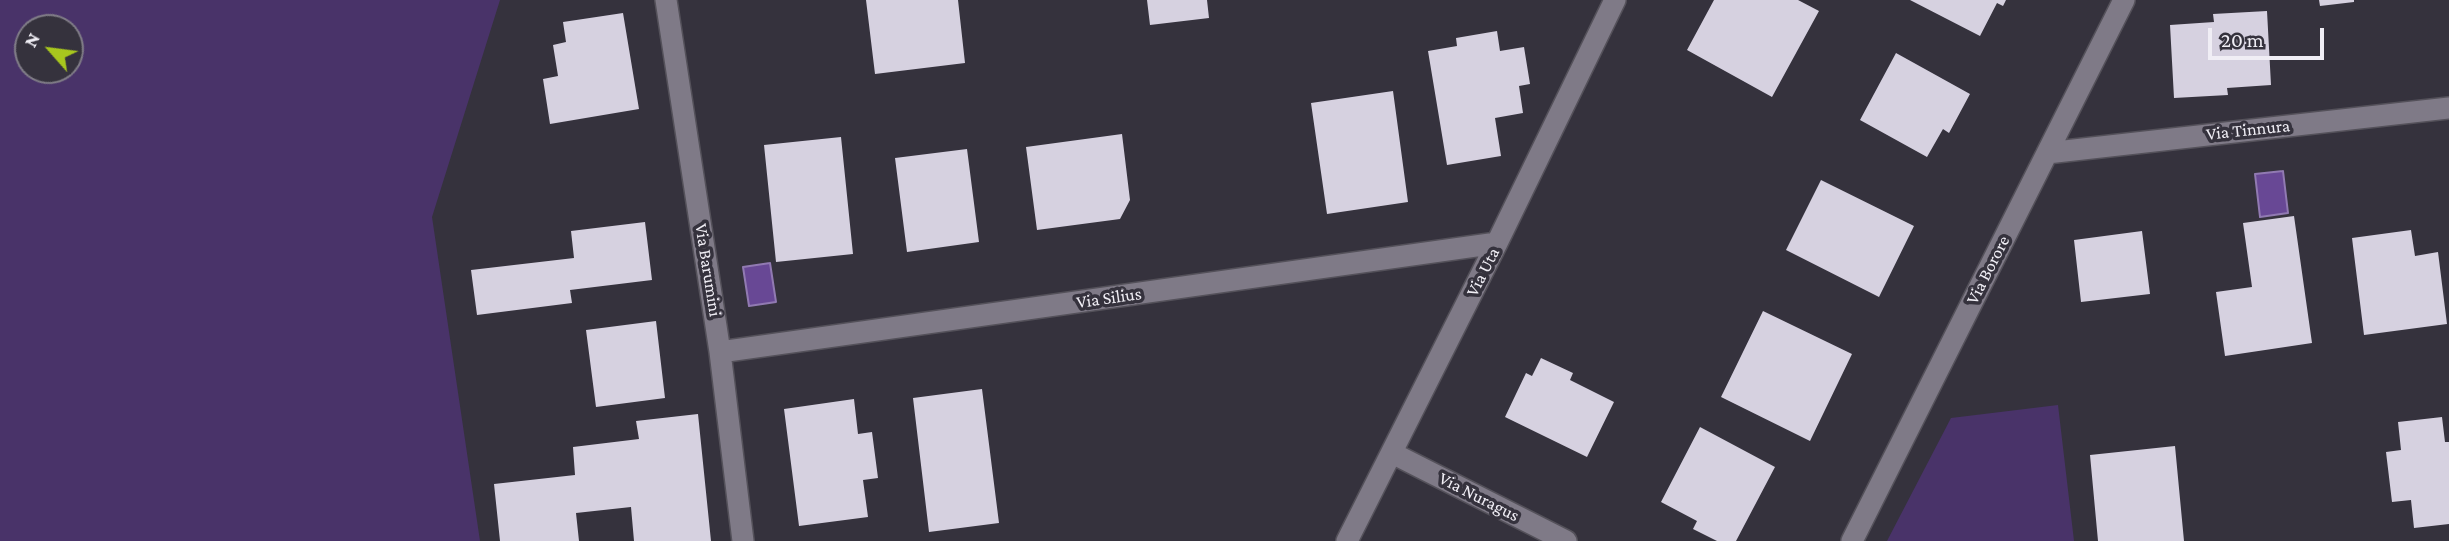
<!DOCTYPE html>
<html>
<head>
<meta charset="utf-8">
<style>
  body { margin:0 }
  #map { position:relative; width:2449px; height:541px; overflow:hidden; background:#35323d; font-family:"Crimson Pro",serif }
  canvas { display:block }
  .north { position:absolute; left:14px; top:14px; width:70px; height:70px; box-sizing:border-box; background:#35323d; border:2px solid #807d87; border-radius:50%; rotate:298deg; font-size:19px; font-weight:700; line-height:28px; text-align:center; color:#f0eef5 }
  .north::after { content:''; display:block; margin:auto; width:24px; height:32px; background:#a8c71e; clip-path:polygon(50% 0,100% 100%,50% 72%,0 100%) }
  .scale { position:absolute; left:2208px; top:28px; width:116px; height:32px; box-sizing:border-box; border:4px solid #f0eef5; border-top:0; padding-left:9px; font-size:21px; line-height:24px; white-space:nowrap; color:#f0eef5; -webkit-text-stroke:5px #35323d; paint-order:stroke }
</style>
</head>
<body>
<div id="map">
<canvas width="2449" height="541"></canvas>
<div class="north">N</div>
<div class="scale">20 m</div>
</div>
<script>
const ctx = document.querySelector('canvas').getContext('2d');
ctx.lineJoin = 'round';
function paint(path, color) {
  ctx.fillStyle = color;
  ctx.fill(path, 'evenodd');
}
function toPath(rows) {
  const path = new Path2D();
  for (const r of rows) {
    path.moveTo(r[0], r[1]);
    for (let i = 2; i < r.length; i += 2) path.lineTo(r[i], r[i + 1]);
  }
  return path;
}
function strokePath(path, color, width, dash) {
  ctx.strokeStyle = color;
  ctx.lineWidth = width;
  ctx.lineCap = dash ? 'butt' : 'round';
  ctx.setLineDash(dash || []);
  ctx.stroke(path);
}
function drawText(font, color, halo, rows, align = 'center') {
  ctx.font = font + ' "Crimson Pro",serif';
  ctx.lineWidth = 7;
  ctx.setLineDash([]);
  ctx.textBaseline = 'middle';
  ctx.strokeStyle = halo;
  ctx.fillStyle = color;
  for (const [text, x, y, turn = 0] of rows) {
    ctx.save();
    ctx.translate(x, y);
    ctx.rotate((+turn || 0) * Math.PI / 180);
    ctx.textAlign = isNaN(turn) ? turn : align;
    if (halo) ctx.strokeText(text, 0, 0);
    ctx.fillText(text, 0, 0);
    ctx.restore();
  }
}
paint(toPath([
  [0,0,500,0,432,217,480,541,0,541],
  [70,28,70,70,28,70,28,28],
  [2058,405,2074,541,1887,541,1951,418]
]), '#493369');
const water = toPath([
  [2283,171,2288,213,2260,217,2255,174,2283,171],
  [770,263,776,302,749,306,743,267,770,263]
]);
paint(water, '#684895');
strokePath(water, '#917ab2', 2);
paint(toPath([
  [866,0,958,0,965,63,875,74],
  [1147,0,1207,0,1209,18,1150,25],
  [1714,0,1798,0,1819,11,1772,97,1687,50],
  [1910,0,2006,0,2003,6,1997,3,1980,36],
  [2319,0,2354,0,2354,2,2320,6],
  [2267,11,2271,85,2227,88,2228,95,2174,98,2170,25,2214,22,2213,14],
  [623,13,639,109,550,124,543,79,558,76,553,45,566,42,563,22],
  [1497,31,1500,51,1524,47,1530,84,1519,86,1523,113,1495,118,1501,156,1447,165,1428,51,1457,46,1456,38],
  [1896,53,1970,94,1949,133,1943,129,1927,157,1860,120],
  [1393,91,1408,202,1327,214,1311,103],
  [1122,134,1130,200,1120,219,1037,230,1026,147],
  [841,137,853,254,776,262,764,145],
  [967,149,979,242,907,252,895,158],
  [1821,180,1914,226,1879,297,1786,250],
  [2294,216,2312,343,2225,356,2216,292,2252,287,2243,223],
  [645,222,652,280,570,290,572,303,477,315,471,270,574,258,571,231],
  [2411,230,2415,256,2438,252,2447,324,2364,335,2352,238],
  [2142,231,2150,294,2081,302,2074,240],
  [1763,311,1852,354,1810,441,1721,397],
  [656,321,665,398,596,407,586,330],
  [1541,358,1573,373,1570,380,1614,402,1587,457,1505,417,1526,373,1532,376],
  [982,389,999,523,929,532,913,398],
  [854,399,858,434,872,432,878,478,863,480,868,517,799,526,784,409],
  [698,414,711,541,634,541,631,507,576,513,579,541,500,541,494,484,575,475,573,447,639,439,636,421],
  [2442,417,2445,442,2449,442,2449,524,2414,528,2411,500,2392,502,2386,452,2401,450,2398,422],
  [1700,427,1775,467,1736,541,1717,541,1693,529,1697,521,1661,502],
  [2175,446,2184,541,2098,541,2090,455]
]), '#d6d1e0');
const street = toPath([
  [666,0,720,352,743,541],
  [2047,153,2449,108],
  [720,352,1497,243],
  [1392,453,1566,541],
  [1347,541,1497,243,1615,0],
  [1852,541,2124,0]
]);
strokePath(street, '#54515a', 24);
strokePath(street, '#7f7a87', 21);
drawText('18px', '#f0eef5', '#35323d', [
  ["Via Tinnura",2248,130,-6],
  ["Via Barumini",708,270,81],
  ["Via Borore",1988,270,-63],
  ["Via Uta",1483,272,-63],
  ["Via Silius",1109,298,-8],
  ["Via Nuragus",1479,497,27]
]);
</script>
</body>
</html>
